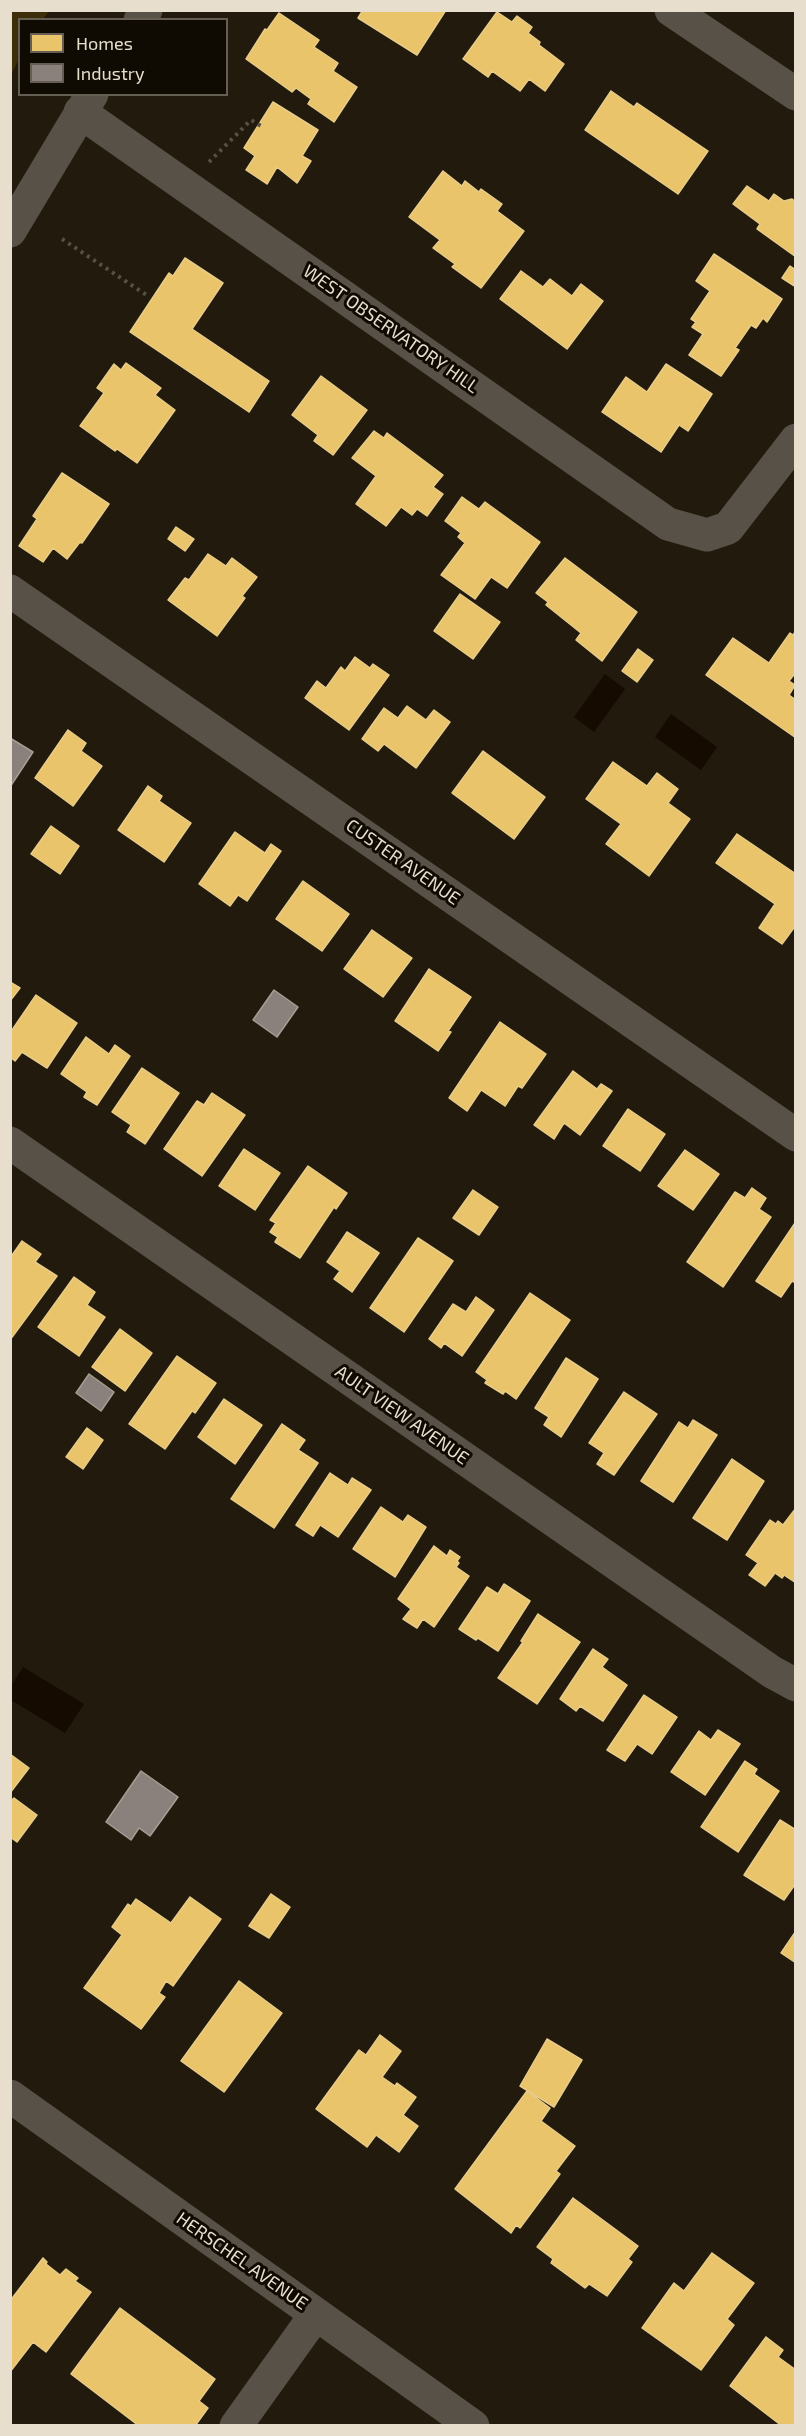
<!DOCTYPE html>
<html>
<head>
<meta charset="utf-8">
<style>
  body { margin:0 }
  #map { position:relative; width:806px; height:2436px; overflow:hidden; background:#221a0c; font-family:"Exo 2",sans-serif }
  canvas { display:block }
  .frame { position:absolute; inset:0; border:12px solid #e7decd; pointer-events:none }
  .legend { position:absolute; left:18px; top:18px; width:210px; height:78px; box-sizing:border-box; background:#0f0a02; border:2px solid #655f53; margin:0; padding:8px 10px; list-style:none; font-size:18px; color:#e7decd }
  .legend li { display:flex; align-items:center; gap:12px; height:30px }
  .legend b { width:30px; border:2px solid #655f53 }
</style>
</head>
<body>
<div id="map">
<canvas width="806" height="2436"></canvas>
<div class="frame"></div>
<ul class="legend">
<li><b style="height:16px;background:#e9c46a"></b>Homes</li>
<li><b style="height:16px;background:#8a817c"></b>Industry</li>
</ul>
</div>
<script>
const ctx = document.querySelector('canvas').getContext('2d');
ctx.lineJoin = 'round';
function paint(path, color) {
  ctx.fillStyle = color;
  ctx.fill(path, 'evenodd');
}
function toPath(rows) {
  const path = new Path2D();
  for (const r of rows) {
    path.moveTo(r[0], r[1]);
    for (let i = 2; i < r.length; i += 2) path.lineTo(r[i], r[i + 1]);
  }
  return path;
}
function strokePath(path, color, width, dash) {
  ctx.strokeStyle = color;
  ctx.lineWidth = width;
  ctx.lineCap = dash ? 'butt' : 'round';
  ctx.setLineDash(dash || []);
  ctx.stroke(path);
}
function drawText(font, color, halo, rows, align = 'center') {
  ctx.font = font + ' "Exo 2",sans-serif';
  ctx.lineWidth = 6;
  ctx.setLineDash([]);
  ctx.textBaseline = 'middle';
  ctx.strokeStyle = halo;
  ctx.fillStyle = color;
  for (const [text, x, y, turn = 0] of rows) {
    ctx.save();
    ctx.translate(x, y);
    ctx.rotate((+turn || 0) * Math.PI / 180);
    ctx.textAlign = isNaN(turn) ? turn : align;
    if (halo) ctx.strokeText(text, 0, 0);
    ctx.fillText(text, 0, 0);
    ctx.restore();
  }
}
paint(toPath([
  [11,10,49,11,43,19,20,20,19,59,11,75]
]), '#3e2d0b');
paint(toPath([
  [605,674,625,689,594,732,574,717],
  [671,714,717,747,701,770,655,737],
  [23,1667,84,1704,65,1733,11,1700,11,1686]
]), '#150b01');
const homes = toPath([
  [363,10,446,10,417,55,358,18,363,10],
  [497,12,512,22,517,16,532,27,528,33,540,42,539,45,564,64,545,91,529,79,520,91,492,71,488,77,463,59,497,12],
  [279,13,319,40,314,47,338,63,333,71,357,87,334,122,308,104,311,99,296,88,292,92,246,59,265,29,267,30,279,13],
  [611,91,634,107,637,103,708,151,678,194,585,130,611,91],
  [273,102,318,130,302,156,311,161,297,183,277,167,267,184,246,170,255,156,244,148,273,102],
  [443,171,462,186,465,181,479,192,481,189,502,204,497,211,524,231,481,288,452,267,455,264,433,248,440,240,409,217,443,171],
  [747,186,769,201,774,194,784,201,792,199,796,202,796,257,757,229,760,224,733,204,747,186],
  [714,254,782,299,767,322,763,318,756,328,751,325,735,348,739,350,721,376,689,355,703,334,692,327,696,322,691,319,710,291,696,281,714,254],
  [185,258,223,283,192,329,269,381,249,412,130,332,169,273,173,276,185,258],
  [790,266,796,270,796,287,782,278,790,266],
  [521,271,543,287,550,279,572,296,581,284,603,301,567,349,500,299,521,271],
  [126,363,161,388,155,395,175,410,137,463,117,449,115,451,80,426,104,393,97,388,114,364,121,370,126,363],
  [666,364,712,394,688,431,679,425,661,452,602,412,626,377,647,392,666,364],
  [321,376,367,410,333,455,314,441,318,435,292,415,321,376],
  [374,431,384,438,387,433,443,475,433,487,443,494,427,516,417,509,412,515,401,507,386,526,356,504,376,476,352,458,374,431],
  [62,473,109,504,82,543,80,542,67,559,53,548,43,562,19,546,37,519,33,516,62,473],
  [462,497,479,509,485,502,540,542,507,588,491,577,475,599,441,575,465,543,458,537,461,533,445,521,462,497],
  [176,527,194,539,185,551,168,539,176,527],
  [208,554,226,566,232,558,257,577,242,596,245,598,217,636,168,600,185,578,189,580,208,554],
  [565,558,637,612,602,661,576,640,581,633,546,605,548,602,536,593,565,558],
  [460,594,500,622,473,659,434,631,460,594],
  [796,631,796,672,789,681,795,685,789,695,796,700,796,738,706,675,733,638,769,663,790,633,793,635,796,631],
  [638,649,653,660,637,682,622,671,638,649],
  [355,657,370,668,373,664,389,675,349,730,305,698,317,681,326,688,341,667,345,671,355,657],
  [407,706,426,720,434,710,450,722,416,768,384,744,378,751,362,739,384,708,398,718,407,706],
  [68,730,86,743,81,751,102,766,73,806,35,778,68,730],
  [483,751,545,797,514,839,452,793,483,751],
  [613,762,647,786,657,773,678,789,668,803,690,819,649,876,606,844,621,824,586,799,613,762],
  [148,786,162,796,159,801,191,823,164,862,118,830,148,786],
  [51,826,79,846,60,874,31,854,51,826],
  [235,832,265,853,271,844,281,851,247,901,238,895,230,906,199,884,235,832],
  [737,834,796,874,796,925,782,944,759,928,775,904,716,863,737,834],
  [303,881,349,914,322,951,276,919,303,881],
  [372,930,412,958,383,997,344,969,372,930],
  [429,969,471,997,448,1031,451,1032,438,1051,395,1021,429,969],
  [10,982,20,988,10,1001,10,982],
  [36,995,77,1023,47,1068,22,1052,15,1061,10,1057,10,1033,36,995],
  [500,1022,546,1054,522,1088,518,1086,505,1106,481,1090,467,1111,449,1098,500,1022],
  [86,1037,109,1054,115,1045,130,1056,97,1105,84,1097,87,1092,61,1074,86,1037],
  [142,1068,179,1093,145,1144,127,1132,131,1125,112,1112,142,1068],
  [573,1071,597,1089,601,1084,612,1091,580,1135,564,1123,554,1139,534,1125,573,1071],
  [212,1093,245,1115,202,1176,164,1149,197,1101,204,1105,212,1093],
  [628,1109,665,1134,640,1171,603,1146,628,1109],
  [244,1149,280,1173,255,1210,219,1186,244,1149],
  [685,1150,719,1174,693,1210,658,1186,685,1150],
  [308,1166,347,1193,336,1209,334,1207,300,1258,275,1242,278,1237,270,1232,276,1223,270,1220,308,1166],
  [752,1188,766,1198,759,1209,771,1217,723,1287,687,1262,735,1192,745,1198,752,1188],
  [473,1190,498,1207,479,1235,453,1218,473,1190],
  [795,1223,796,1283,792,1281,781,1297,756,1281,795,1223],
  [347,1232,379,1253,352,1292,334,1279,340,1271,327,1262,347,1232],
  [418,1238,453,1261,404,1332,370,1308,418,1238],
  [22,1241,41,1254,35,1262,57,1276,10,1340,10,1258,22,1241],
  [74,1277,95,1292,87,1305,105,1317,79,1356,38,1327,74,1277],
  [530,1293,570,1320,516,1399,505,1391,503,1394,485,1383,487,1380,476,1372,530,1293],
  [476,1297,494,1310,462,1356,444,1343,441,1348,429,1339,453,1304,466,1312,476,1297],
  [120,1329,152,1353,125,1391,92,1367,120,1329],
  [177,1356,216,1383,195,1413,192,1411,165,1449,129,1424,177,1356],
  [566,1358,598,1379,561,1437,544,1425,549,1417,535,1408,566,1358],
  [624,1392,657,1414,614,1475,597,1464,604,1453,589,1443,624,1392],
  [224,1399,262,1425,235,1464,198,1437,224,1399],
  [693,1420,717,1435,673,1502,641,1481,679,1422,688,1428,693,1420],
  [282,1424,305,1440,298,1450,318,1463,274,1528,231,1499,282,1424],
  [87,1428,103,1440,83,1469,66,1457,87,1428],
  [732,1459,764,1481,727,1540,693,1518,732,1459],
  [330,1473,348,1485,352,1478,371,1490,338,1537,320,1525,313,1536,296,1525,330,1473],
  [381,1507,403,1522,408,1515,426,1527,395,1577,353,1549,381,1507],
  [796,1508,796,1583,784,1575,782,1578,775,1573,765,1586,749,1575,758,1563,746,1555,770,1520,776,1524,778,1521,783,1525,796,1508],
  [434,1546,447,1556,450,1550,460,1557,457,1561,459,1563,456,1567,469,1576,434,1627,423,1619,417,1628,403,1619,411,1609,398,1599,434,1546],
  [504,1584,530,1601,498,1651,478,1638,476,1640,459,1629,487,1587,498,1594,504,1584],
  [538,1614,580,1642,537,1704,498,1678,523,1642,521,1641,538,1614],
  [593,1649,608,1659,602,1667,627,1685,603,1721,580,1706,576,1711,560,1699,593,1649],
  [644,1695,677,1717,652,1754,637,1744,625,1761,607,1750,644,1695],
  [718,1730,740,1744,705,1795,671,1772,699,1731,711,1740,718,1730],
  [10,1754,29,1768,10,1793,10,1754],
  [745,1761,757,1769,754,1774,779,1791,738,1852,701,1827,745,1761],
  [14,1798,37,1815,17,1842,10,1837,10,1799,12,1800,14,1798],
  [780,1820,796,1830,796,1883,784,1900,744,1875,780,1820],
  [271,1894,290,1907,269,1938,249,1926,271,1894],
  [190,1897,221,1919,173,1986,166,1981,159,1993,165,1997,141,2029,84,1988,122,1935,112,1927,128,1904,131,1906,136,1899,171,1923,190,1897],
  [796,1931,796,1963,781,1953,796,1931],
  [239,1981,282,2013,224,2092,181,2061,239,1981],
  [380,2035,401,2051,382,2077,395,2086,397,2083,416,2097,403,2115,418,2126,399,2152,376,2135,367,2147,316,2109,359,2050,366,2055,380,2035],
  [547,2039,582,2060,554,2107,520,2086,547,2039],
  [527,2091,550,2108,541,2121,575,2146,556,2171,560,2174,520,2228,516,2225,511,2233,455,2189,527,2091],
  [573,2198,638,2246,628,2259,632,2262,607,2296,589,2284,585,2288,551,2263,553,2259,537,2247,573,2198],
  [712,2253,754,2283,727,2319,734,2325,701,2370,642,2328,674,2283,684,2291,712,2253],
  [43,2258,47,2262,46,2264,60,2275,66,2269,78,2278,75,2281,91,2292,46,2352,33,2342,10,2372,10,2301,43,2258],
  [120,2308,215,2379,199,2401,208,2408,195,2426,139,2426,71,2374,120,2308],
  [766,2337,783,2350,778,2357,796,2370,796,2422,793,2426,782,2426,730,2386,766,2337]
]);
paint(homes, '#e9c46a');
strokePath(homes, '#e8cc88', 1.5);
const industry = toPath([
  [10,738,33,752,10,787,10,738],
  [274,990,298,1007,277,1037,253,1020,274,990],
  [89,1374,114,1392,101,1411,76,1393,89,1374],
  [141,1771,178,1797,150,1836,139,1828,131,1840,106,1822,141,1771]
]);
paint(industry, '#8a817c');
strokePath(industry, '#a69d94', 1.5);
strokePath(toPath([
  [209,162,251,120,261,126],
  [62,239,148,296]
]), '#565047', 4, [3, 4.5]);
strokePath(toPath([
  [671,10,796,94],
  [140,20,146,10],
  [80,112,668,524,707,535,728,528,796,440],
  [10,231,92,94],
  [10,591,796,1135],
  [10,1143,772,1672,796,1685],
  [10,2096,473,2426],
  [236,2426,316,2314]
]), '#575147', 33);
drawText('18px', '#e7decd', '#0f0a02', [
  ["WEST OBSERVATORY HILL",391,329,35],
  ["CUSTER AVENUE",403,862,35],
  ["AULT VIEW AVENUE",402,1415,35],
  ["HERSCHEL AVENUE",242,2261,35]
]);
</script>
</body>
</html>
